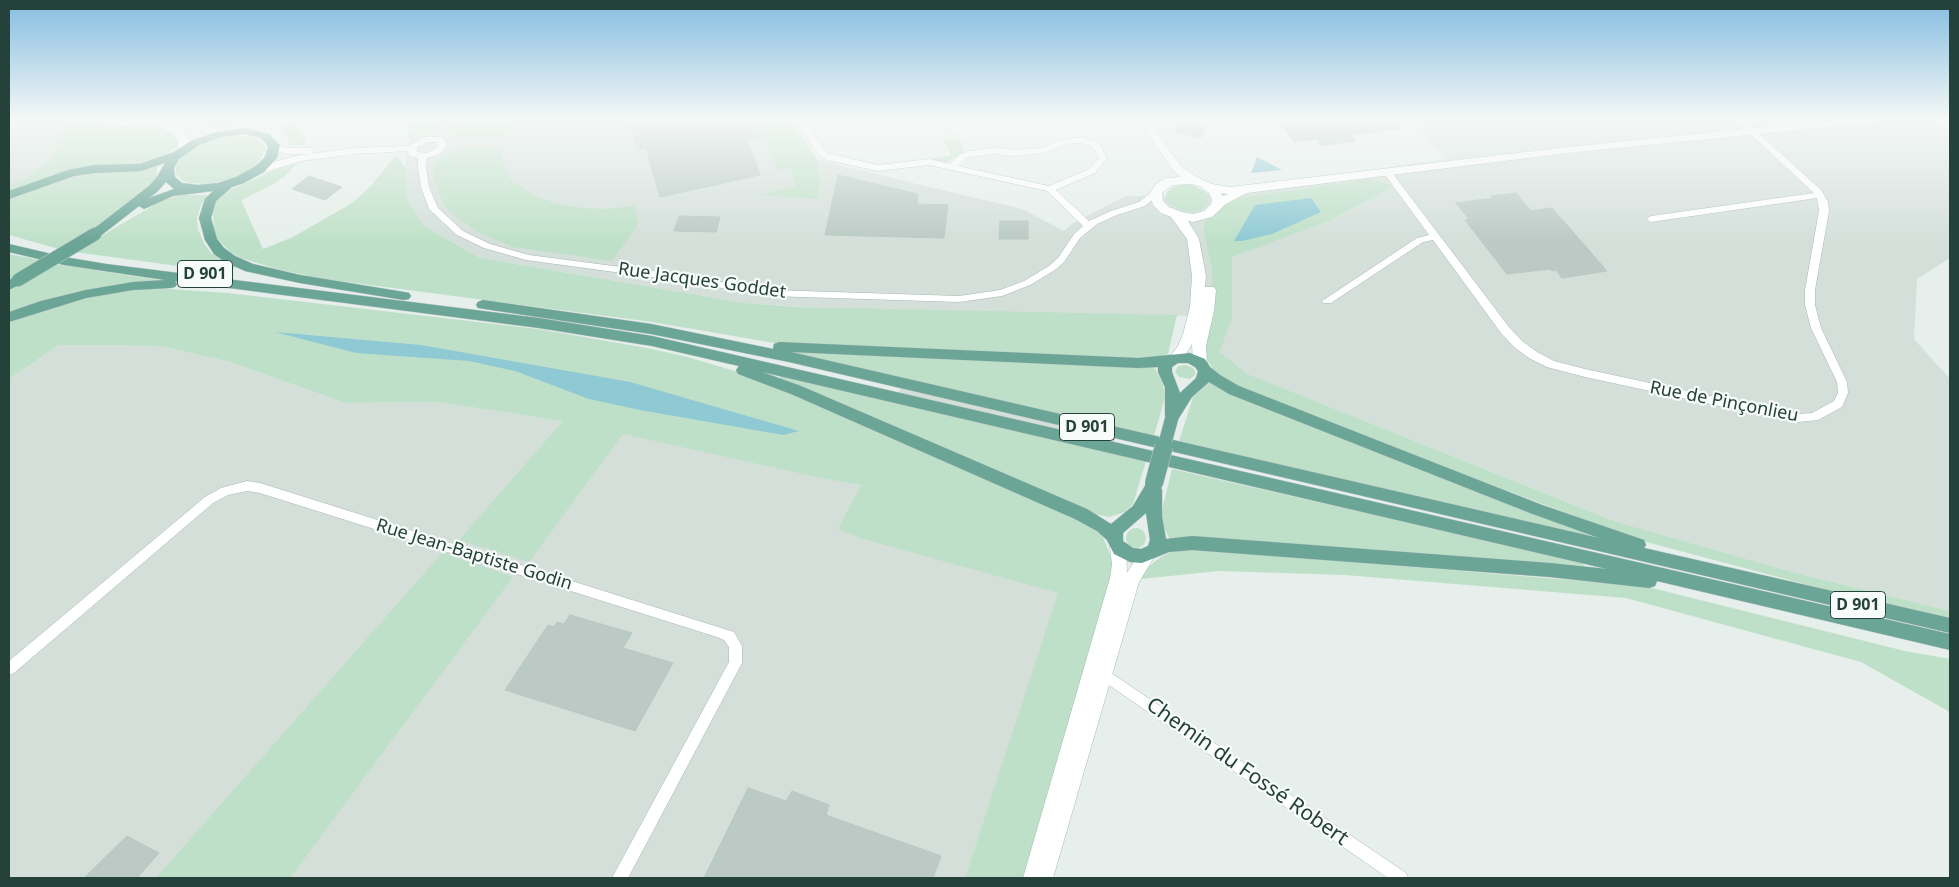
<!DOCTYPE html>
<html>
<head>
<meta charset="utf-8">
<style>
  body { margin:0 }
  #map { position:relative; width:1959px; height:887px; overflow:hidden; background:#e6efeb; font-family:"Noto Sans",sans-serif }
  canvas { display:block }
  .frame { position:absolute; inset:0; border:10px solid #24423a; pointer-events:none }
</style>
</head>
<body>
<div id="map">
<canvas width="1959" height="887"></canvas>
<div class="frame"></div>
</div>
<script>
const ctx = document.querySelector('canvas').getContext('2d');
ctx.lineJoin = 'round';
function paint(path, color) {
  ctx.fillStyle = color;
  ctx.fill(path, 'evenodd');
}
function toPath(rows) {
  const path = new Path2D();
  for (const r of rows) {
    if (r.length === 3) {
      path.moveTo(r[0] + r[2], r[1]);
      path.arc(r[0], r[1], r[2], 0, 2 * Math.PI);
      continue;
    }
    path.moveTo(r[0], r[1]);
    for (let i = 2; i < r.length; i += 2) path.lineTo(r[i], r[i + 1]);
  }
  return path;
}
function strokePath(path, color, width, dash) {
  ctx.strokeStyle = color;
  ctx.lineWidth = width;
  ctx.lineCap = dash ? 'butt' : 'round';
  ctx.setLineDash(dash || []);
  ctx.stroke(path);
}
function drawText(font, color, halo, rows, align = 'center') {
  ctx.font = font + ' "Noto Sans",sans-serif';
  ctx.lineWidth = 4.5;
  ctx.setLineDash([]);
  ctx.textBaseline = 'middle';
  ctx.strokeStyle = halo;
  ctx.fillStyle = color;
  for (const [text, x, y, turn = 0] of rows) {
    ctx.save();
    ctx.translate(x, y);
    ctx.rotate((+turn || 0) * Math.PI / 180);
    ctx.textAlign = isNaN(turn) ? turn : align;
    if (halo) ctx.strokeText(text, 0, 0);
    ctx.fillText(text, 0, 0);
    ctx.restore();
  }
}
paint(toPath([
  [9,119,68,119,53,158,21,181,9,184],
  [411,119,790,119,817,160,1022,209,1064,231,1073,223,1126,196,1186,196,1446,159,1412,119,1937,119,1950,130,1950,258,1917,279,1914,339,1950,379,1950,611,1792,572,1614,521,1248,374,1220,352,1231,317,1158,315,965,878,9,878,9,379,59,345,160,346,230,362,345,403,437,402,564,421,861,485,930,316,746,303,480,258,424,226,407,200,405,167]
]), '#d4dfda');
paint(toPath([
  [68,119,86,119,98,124,163,128,171,132,178,139,178,146,162,157,150,162,136,165,79,169,55,174,9,192,9,184,21,181,53,158],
  [180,119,207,119,209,121,218,119,258,119,248,123,221,126],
  [438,119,444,119,433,132,419,134,408,139,410,123,432,122],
  [458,119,522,119,507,136,464,139,449,131],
  [754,119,790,119,817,160,820,182,818,199,760,195,797,186,789,169,778,171],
  [286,120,301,129,305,138,305,145,291,146,289,144,288,139,281,130],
  [246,136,260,140,265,146,265,151,256,166,244,174,229,180,207,184,189,183,182,180,176,174,176,166,179,160,196,147,226,137],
  [959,138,965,152,946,163,928,160,951,155,944,140],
  [501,147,503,165,512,181,535,196,554,203,580,208,607,209,635,206,638,219,636,227,612,261,513,247,476,231,449,211,442,202,434,179,433,166,437,161,456,149],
  [396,155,405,167,407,200,424,226,480,258,746,303,796,307,1177,315,1168,354,1149,359,820,347,774,343,652,322,324,279,277,269,241,258,230,252,215,236,213,211,216,202,220,197,230,190,275,170,297,163,285,176,272,185,241,200,263,249,293,237,352,203,369,188],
  [157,165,157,180,106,222,59,249,9,235,9,197,51,180,66,177],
  [1371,179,1394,186,1328,221,1232,257,1232,317,1220,352,1248,374,1614,521,1792,572,1950,611,1950,618,1838,593,1639,540,1449,469,1229,382,1218,376,1202,353,1213,302,1212,269,1204,232,1205,221,1232,199],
  [1178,185,1192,185,1204,191,1209,197,1208,205,1201,210,1191,212,1181,210,1172,206,1166,200,1166,194,1170,189],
  [181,195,209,195,201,205,197,218,198,229,204,243,211,253,236,267,232,270,213,267,208,270,74,252,161,201],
  [9,254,40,260,9,280],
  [54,264,165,281,135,282,82,292,9,315,9,291],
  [154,288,228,293,538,329,647,348,688,357,768,381,1087,520,1102,535,1115,566,1023,878,965,878,1058,593,863,539,838,529,861,485,821,478,623,434,529,562,459,540,563,421,437,402,345,403,230,362,160,346,59,345,9,379,9,321,42,308,90,297,133,289],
  [780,351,1154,367,1163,383,1165,397,1154,436],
  [1186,365,1193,368,1195,371,1195,375,1190,379,1179,377,1175,372,1178,366],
  [781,375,1146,461,1133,504,1125,512,1109,517,1090,513,779,379],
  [1210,381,1591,533,1590,538,1179,441,1193,397],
  [1172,469,1581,562,1588,570,1170,540,1162,523,1162,510],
  [1136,538,10],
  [1180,548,1644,586,1905,651,1950,659,1950,717,1948,711,1861,662,1626,598,1345,575,1219,571,1140,579,1149,566,1161,557],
  [443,552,513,577,290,878,156,878]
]), '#bfe0c8');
paint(toPath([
  [1257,157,1282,170,1251,173],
  [1311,198,1321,212,1272,234,1242,241,1234,241,1255,205],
  [275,332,421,345,630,382,799,431,783,435,640,410,589,399,515,371,469,361,356,353]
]), '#8ec9d4');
const building = toPath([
  [650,119,753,119,761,137,747,140,760,175,660,197,646,148,638,150,631,123,650,119],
  [1297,119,1393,119,1401,128,1352,135,1356,141,1322,146,1316,139,1294,142,1279,121,1297,119],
  [1179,122,1206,127,1201,138,1175,132,1179,122],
  [838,175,918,194,917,204,948,205,944,238,825,235,838,175],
  [309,176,342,187,325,200,292,189,309,176],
  [1516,193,1531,211,1552,208,1607,271,1562,278,1556,270,1552,271,1550,269,1507,274,1465,220,1469,219,1456,203,1493,198,1491,196,1516,193],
  [679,216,720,217,716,232,674,231,679,216],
  [1000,221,1028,221,1028,239,999,239,1000,221],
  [570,615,632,633,623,648,673,663,635,731,505,690,548,625,554,627,557,622,564,624,570,615],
  [748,788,786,801,792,791,829,805,826,815,941,856,933,878,704,878,748,788],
  [127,836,159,853,137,878,84,878,127,836]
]);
paint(building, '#bbcac4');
strokePath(building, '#b8c9c2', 1);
const street = toPath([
  [794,119,802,119,827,153,878,165,929,159,950,164,960,154,970,151,995,148,1015,150,1042,148,1060,140,1081,137,1099,143,1107,158,1095,173,1056,190,1089,221,1111,211,1139,202,1153,191,1156,190,1161,193,1145,206,1117,215,1097,224,1080,238,1064,262,1055,270,1030,285,1002,296,959,302,771,296,659,278,526,260,484,248,457,235,429,209,421,187,418,167,418,158,410,156,407,151,355,154,301,161,258,174,254,171,273,162,301,155,355,148,408,146,424,137,440,137,443,138,446,143,446,147,440,154,427,158,426,167,429,187,438,208,463,231,490,244,529,255,659,272,771,290,959,296,1000,290,1024,281,1049,266,1058,258,1074,234,1083,226,1047,191,929,165,878,171,828,160,821,157,794,119],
  [428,142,437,142,438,146,434,150,427,153,417,152,417,147,428,142],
  [1080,143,1093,147,1099,158,1089,169,1049,186,958,166,966,158,971,157,995,154,1015,156,1044,153,1065,144,1080,143],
  [847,119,867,119,863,122,851,122,847,119],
  [877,119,903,119,888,124,877,119],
  [961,119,969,119,959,134,953,134,952,132,961,119],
  [1734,119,1743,119,1821,190,1828,202,1829,211,1815,290,1815,305,1821,328,1847,382,1848,393,1842,407,1818,420,1798,422,1780,419,1585,377,1547,367,1529,358,1514,347,1501,333,1433,240,1423,242,1331,303,1323,303,1322,301,1417,238,1429,235,1383,172,1387,169,1390,170,1509,327,1522,341,1537,352,1554,361,1585,369,1780,411,1798,414,1812,413,1834,401,1838,393,1837,382,1811,328,1805,305,1805,290,1819,211,1817,198,1651,222,1646,219,1651,216,1814,193,1734,119],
  [274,144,287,148,311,148,315,151,311,154,286,154,271,149,270,147,274,144],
  [247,481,260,483,734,632,742,646,742,663,628,878,612,878,729,662,729,647,724,640,717,637,260,493,247,491,228,495,213,503,14,673,9,675,9,661,205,497,221,488,247,481],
  [1098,664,1406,873,1408,878,1388,878,1093,674,1091,670,1093,666,1098,664]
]);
const secondary = toPath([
  [88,119,177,119,227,131,229,133,223,136,175,125,183,130,190,141,190,150,184,153,178,150,178,141,174,134,159,127,158,124,132,123,131,126,127,127,94,122,88,119],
  [1138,119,1149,119,1180,165,1197,177,1212,184,1230,187,1568,147,1845,119,1883,119,1877,122,1568,153,1247,193,1226,204,1212,217,1193,222,1188,221,1199,239,1206,276,1205,287,1214,287,1216,290,1214,311,1206,346,1207,363,1205,367,1200,368,1195,367,1193,363,1192,344,1181,362,1176,363,1171,362,1169,358,1178,346,1183,334,1190,307,1192,276,1187,239,1171,217,1161,213,1153,205,1150,193,1156,184,1165,178,1181,177,1172,169,1138,119],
  [1192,184,1201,187,1209,193,1212,199,1211,204,1204,211,1193,214,1182,212,1169,207,1163,201,1162,193,1172,185,1192,184],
  [1221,193,1228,194,1223,196,1221,193],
  [1118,539,1124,541,1126,546,1127,573,1142,549,1148,547,1154,549,1156,554,1139,582,1053,878,1023,878,1110,578,1112,565,1110,546,1112,541,1118,539]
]);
const primary = toPath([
  [245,128,269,134,280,145,277,158,264,172,244,183,232,187,216,201,211,218,217,239,224,248,235,256,253,264,300,275,404,292,409,293,411,296,409,299,404,300,300,283,245,271,225,262,214,254,205,240,199,218,205,199,213,191,173,196,144,209,139,206,99,237,91,237,89,234,91,231,149,186,157,177,165,163,141,171,95,173,74,176,9,199,9,191,68,170,95,165,140,164,174,152,191,141,216,132,245,128],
  [245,134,261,138,268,146,265,157,256,166,236,177,218,183,198,185,182,183,175,177,174,168,179,159,199,145,222,137,245,134],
  [166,182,174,189,149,198,157,192,166,182],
  [9,244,64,257,106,264,539,318,652,336,1950,634,1950,650,1657,581,1655,586,1649,588,1550,577,1192,550,1169,552,1142,563,1130,562,1114,554,1107,540,1097,531,1075,519,791,394,738,374,736,370,739,366,652,346,539,328,175,281,177,284,175,287,170,288,133,290,86,298,9,322,9,312,41,301,86,290,133,282,165,280,64,265,9,252,9,244],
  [762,372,1607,569,1550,563,1192,536,1166,539,1162,517,1162,490,1160,486,1162,483,1159,479,1154,477,1149,479,1133,506,1111,524,1087,509,801,386,762,372],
  [1146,513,1150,540,1148,546,1141,549,1133,548,1123,541,1123,533,1146,513],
  [18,276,23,277,25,280,23,283,9,290,9,280,18,276],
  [483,300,651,324,773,349,774,344,779,342,1138,358,1190,353,1205,359,1210,367,1220,375,1239,386,1542,505,1644,540,1646,545,1644,548,1950,618,1950,633,789,362,651,334,478,308,476,305,478,302,483,300],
  [791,352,1138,368,1158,367,1158,372,1165,387,1165,417,1167,421,1172,423,1177,421,1192,397,1209,382,1229,394,1530,513,1599,538,791,352],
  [1178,363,1188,363,1195,367,1198,371,1196,378,1180,393,1172,372,1172,367,1178,363]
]);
strokePath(street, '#a8b8b2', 1);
strokePath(secondary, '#a4bbb3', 1);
strokePath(primary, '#c2cac8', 1);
paint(street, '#fff');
paint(secondary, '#fff');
paint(primary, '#6aa596');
const primaryBridgeFar1 = toPath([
  [18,280,95,234],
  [1164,447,1172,417]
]);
const primaryBridge = toPath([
  [1154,483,1164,446]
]);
strokePath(primaryBridgeFar1, '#c2cac8', 14, []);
strokePath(primaryBridge, '#c2cac8', 19, []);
strokePath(primaryBridgeFar1, '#6aa596', 13);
strokePath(primaryBridge, '#6aa596', 18);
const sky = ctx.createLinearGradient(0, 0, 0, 243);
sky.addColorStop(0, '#84bce0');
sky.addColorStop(0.49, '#f4f8f6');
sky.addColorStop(1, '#f4f8f600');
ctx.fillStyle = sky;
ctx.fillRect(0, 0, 1959, 243);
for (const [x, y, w] of [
  [205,274,55],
  [1087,427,55],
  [1858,605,55]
]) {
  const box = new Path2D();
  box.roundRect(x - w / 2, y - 13.5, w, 27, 4);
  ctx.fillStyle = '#f7fbf9';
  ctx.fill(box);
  strokePath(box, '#24423a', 1);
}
drawText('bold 16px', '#24423a', null, [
  ["D 901",205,274],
  ["D 901",1087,427],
  ["D 901",1858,605]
]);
drawText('18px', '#24423a', '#f7fbf9', [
  ["Rue Jacques Goddet",702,281,8],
  ["Rue de Pinçonlieu",1724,402,11],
  ["Rue Jean-Baptiste Godin",474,555,17]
]);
drawText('21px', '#24423a', '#f7fbf9', [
  ["Chemin du Fossé Robert",1247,772,35]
]);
</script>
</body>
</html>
